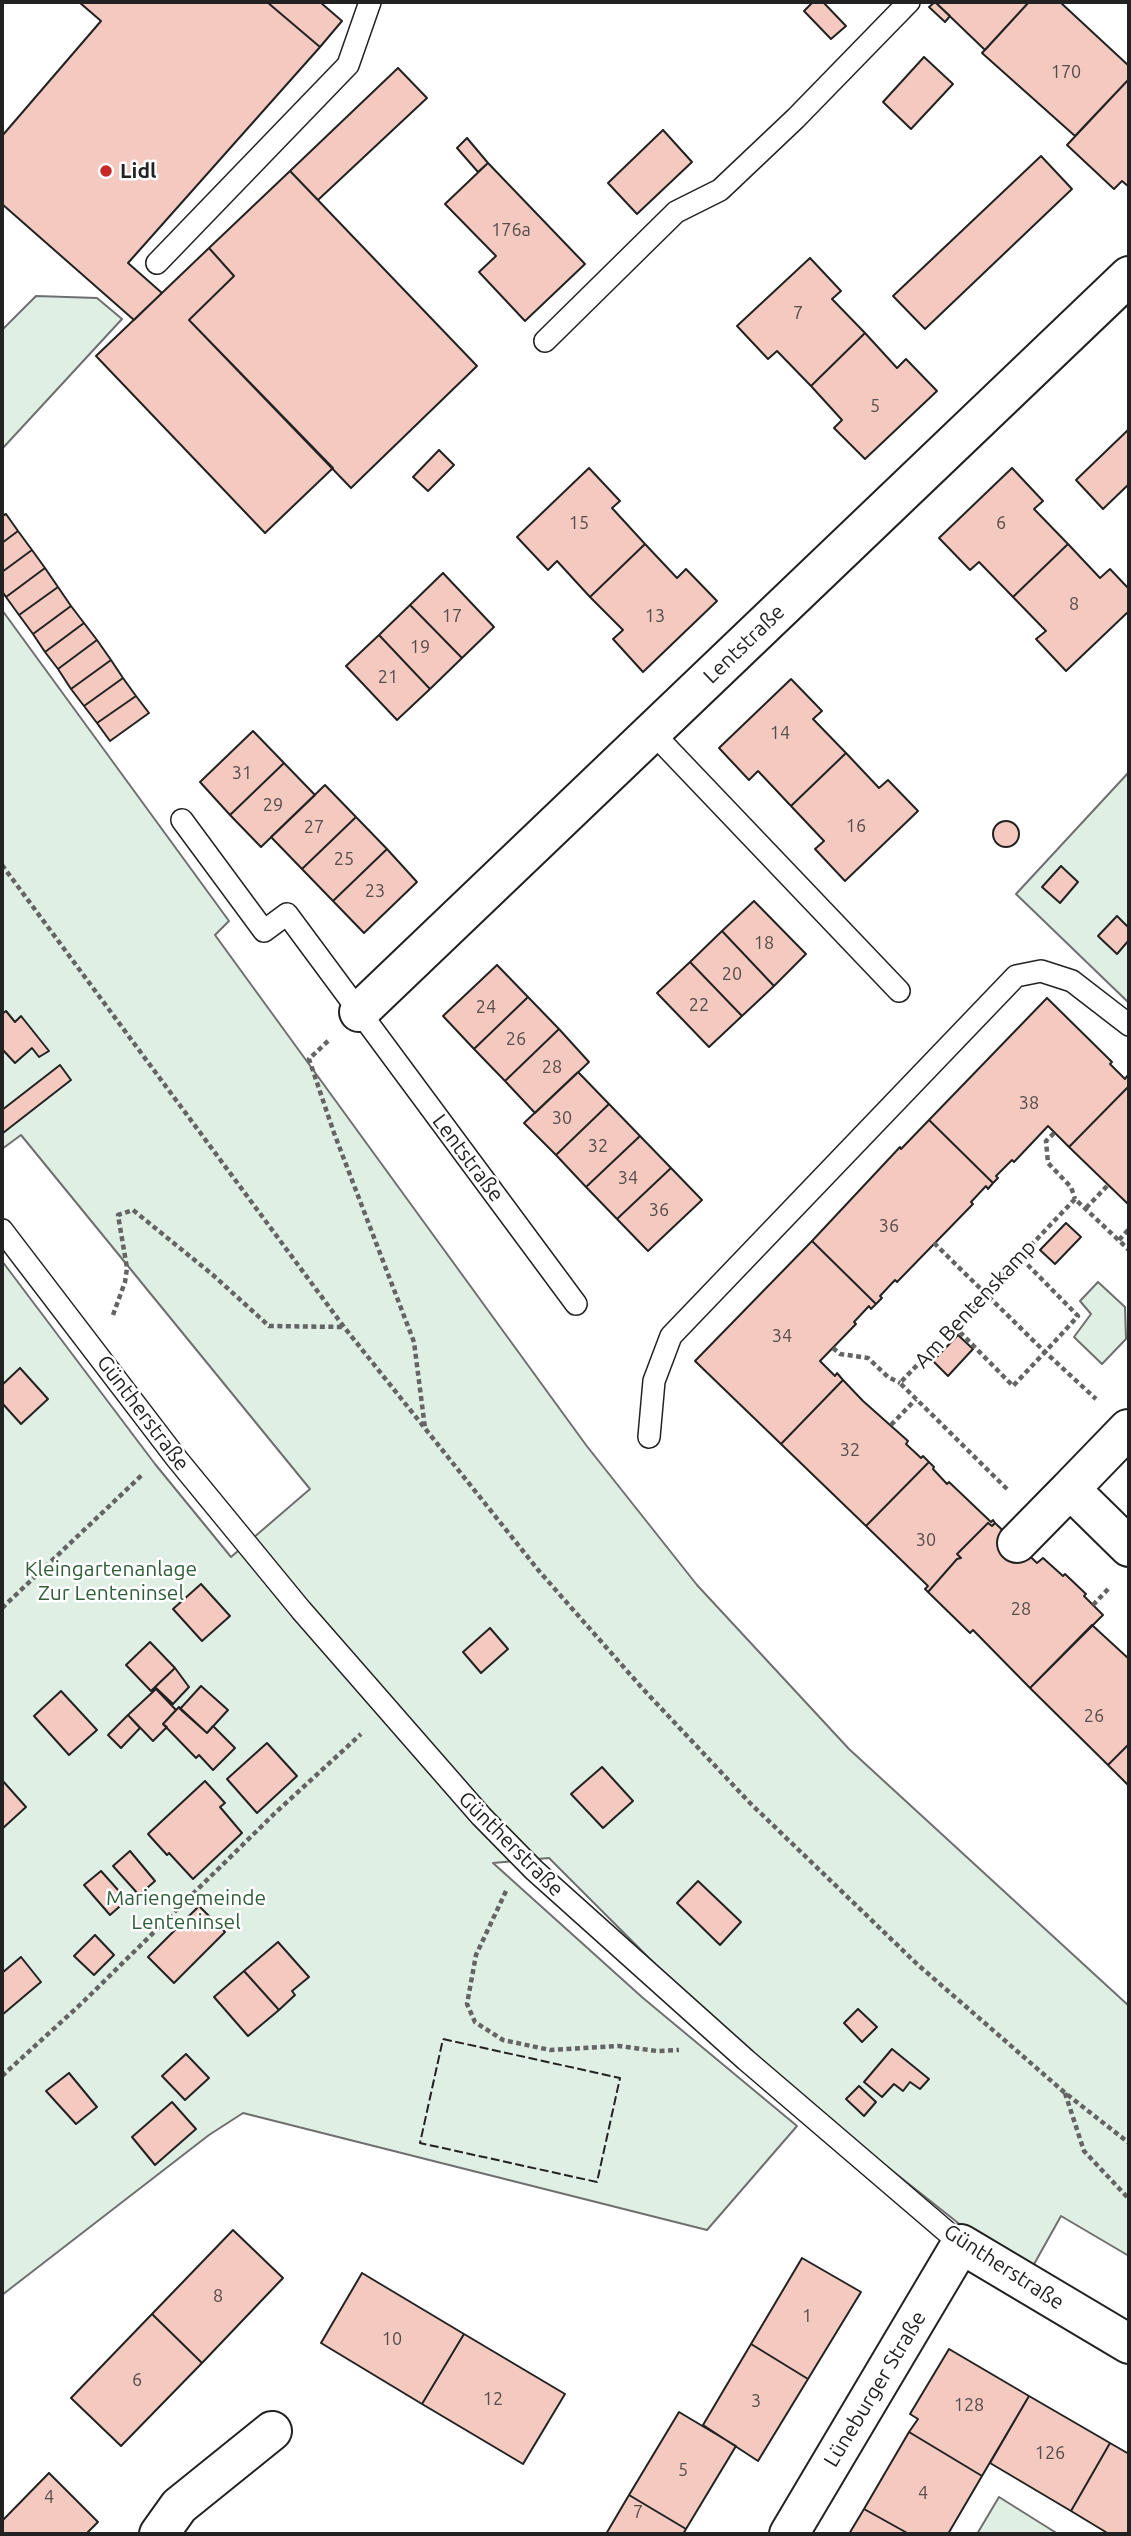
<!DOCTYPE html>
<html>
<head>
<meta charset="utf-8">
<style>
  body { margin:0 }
  #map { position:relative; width:1131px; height:2536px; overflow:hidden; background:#fff; font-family:Ubuntu,sans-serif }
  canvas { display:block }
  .frame { position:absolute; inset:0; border:4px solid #222; pointer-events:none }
</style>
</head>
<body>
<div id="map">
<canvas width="1131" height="2536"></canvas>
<div class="frame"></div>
</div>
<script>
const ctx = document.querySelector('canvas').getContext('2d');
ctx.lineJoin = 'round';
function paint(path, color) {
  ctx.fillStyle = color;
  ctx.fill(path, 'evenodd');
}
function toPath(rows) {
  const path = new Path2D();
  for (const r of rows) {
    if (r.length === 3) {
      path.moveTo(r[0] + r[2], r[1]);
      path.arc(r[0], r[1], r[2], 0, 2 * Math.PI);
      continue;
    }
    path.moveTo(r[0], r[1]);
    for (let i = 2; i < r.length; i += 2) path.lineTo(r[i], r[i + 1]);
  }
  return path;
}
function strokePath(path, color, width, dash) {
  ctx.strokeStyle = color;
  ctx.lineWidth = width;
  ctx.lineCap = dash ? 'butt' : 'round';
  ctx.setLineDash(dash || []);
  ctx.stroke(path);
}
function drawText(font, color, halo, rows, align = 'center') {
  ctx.font = font + ' Ubuntu,sans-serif';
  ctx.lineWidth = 5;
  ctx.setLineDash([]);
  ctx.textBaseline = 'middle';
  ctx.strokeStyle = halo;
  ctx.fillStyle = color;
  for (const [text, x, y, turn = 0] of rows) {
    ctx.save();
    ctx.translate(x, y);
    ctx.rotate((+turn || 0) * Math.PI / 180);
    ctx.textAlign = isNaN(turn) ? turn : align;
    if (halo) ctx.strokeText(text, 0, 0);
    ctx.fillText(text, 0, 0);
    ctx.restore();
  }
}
const green = toPath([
  [36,296,97,298,122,319,2,449,2,330,36,296],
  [2,610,229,921,215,935,586,1445,697,1585,849,1749,1129,2006,1129,2256,1061,2216,1033,2266,972,2234,813,2108,659,1968,549,1858,493,1863,643,1998,797,2126,707,2230,243,2113,209,2135,2,2295,2,1261,155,1464,231,1557,310,1489,21,1135,2,1149,2,610],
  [1129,772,1129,1003,1016,894,1129,772],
  [1098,1282,1125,1307,1126,1339,1102,1364,1074,1337,1091,1314,1080,1301,1098,1282],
  [999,2497,1058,2534,977,2534,999,2497]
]);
paint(green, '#e0efe3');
strokePath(green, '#6f6f6f', 2);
const building = toPath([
  [79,2,267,2,320,47,128,263,162,293,134,320,2,204,2,136,101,21,79,2],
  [267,2,320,2,342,21,320,47,267,2],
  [813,2,823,2,846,26,831,39,804,11,813,2],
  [935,2,950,16,945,22,929,7,935,2],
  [935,2,934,2,1029,2,985,50,935,2],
  [1029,2,1060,2,1129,66,1129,79,1075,136,982,53,1029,2],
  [924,57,953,84,911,129,883,102,924,57],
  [398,68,427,98,318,200,290,171,398,68],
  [1129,79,1129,187,1122,181,1114,189,1067,145,1129,79],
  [663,130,692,162,637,214,608,183,663,130],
  [467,138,488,163,478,172,457,148,467,138],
  [1041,156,1072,189,925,329,893,296,1041,156],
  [488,163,585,264,525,321,479,272,496,256,445,204,488,163],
  [290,171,477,366,351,488,189,320,234,276,209,248,290,171],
  [209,248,234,276,189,320,333,468,265,533,96,356,209,248],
  [810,258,841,291,832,299,865,333,811,386,777,351,768,359,737,326,810,258],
  [865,333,897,368,906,359,937,391,865,459,834,428,842,420,811,386,865,333],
  [1129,429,1129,484,1103,509,1076,480,1129,429],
  [439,450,454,465,428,491,413,477,439,450],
  [589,468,620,501,612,508,645,544,590,597,557,561,548,570,517,537,589,468],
  [1012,468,1043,501,1034,509,1068,544,1013,597,979,562,970,570,939,538,1012,468],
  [6,514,18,531,2,543,2,516,6,514],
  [18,531,32,550,2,572,2,543,18,531],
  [645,544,677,578,686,569,717,601,643,672,613,639,623,630,590,597,645,544],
  [1068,544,1100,578,1110,569,1129,589,1129,611,1066,671,1036,639,1046,631,1013,597,1068,544],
  [32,550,45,568,6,597,2,591,2,572,32,550],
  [45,568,58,587,19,615,6,597,45,568],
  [443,573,494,627,462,658,410,605,443,573],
  [58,587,71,606,33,634,19,615,58,587],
  [410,605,462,658,430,689,379,635,410,605],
  [71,606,84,623,45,652,33,634,71,606],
  [84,623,97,640,58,669,45,652,84,623],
  [379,635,430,689,397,720,346,666,379,635],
  [97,640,111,660,71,689,58,669,97,640],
  [111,660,123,678,84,706,71,689,111,660],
  [123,678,136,696,97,723,84,706,123,678],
  [791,679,822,711,813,719,846,753,791,806,758,771,749,780,719,748,791,679],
  [136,696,149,713,110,741,97,723,136,696],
  [253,731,284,763,230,815,200,782,253,731],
  [846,753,879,788,888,780,918,811,845,881,815,849,824,841,791,806,846,753],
  [284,763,315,795,261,847,230,815,284,763],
  [325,785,356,817,302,869,271,837,325,785],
  [356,817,387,849,333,901,302,869,356,817],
  [1006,834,13],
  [387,849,417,882,364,933,333,901,387,849],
  [1061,866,1078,882,1060,903,1042,887,1061,866],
  [754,901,806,954,774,986,722,931,754,901],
  [1117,916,1129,928,1129,940,1117,954,1098,936,1117,916],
  [722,931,774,986,742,1016,690,962,722,931],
  [690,962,742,1016,709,1047,657,993,690,962],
  [497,965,528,997,474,1049,443,1016,497,965],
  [528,997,559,1029,505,1081,474,1049,528,997],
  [1047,998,1112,1062,1110,1064,1125,1079,1127,1076,1129,1078,1129,1086,1069,1147,1048,1126,1014,1162,1012,1160,996,1176,998,1178,993,1183,929,1120,1047,998],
  [6,1011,15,1022,21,1016,49,1051,39,1057,32,1048,15,1063,2,1049,2,1014,6,1011],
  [559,1029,589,1062,535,1113,505,1081,559,1029],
  [60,1065,71,1080,3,1133,2,1110,60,1065],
  [578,1072,609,1104,556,1155,524,1123,578,1072],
  [1129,1086,1129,1205,1069,1147,1129,1086],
  [609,1104,640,1136,586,1187,556,1155,609,1104],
  [929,1120,993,1183,988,1189,986,1186,971,1202,973,1204,897,1282,895,1280,880,1296,882,1298,876,1304,812,1241,900,1147,901,1149,929,1120],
  [640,1136,671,1168,617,1219,586,1187,640,1136],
  [671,1168,702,1200,648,1251,617,1219,671,1168],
  [1066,1223,1081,1237,1055,1264,1040,1250,1066,1223],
  [812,1241,876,1304,871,1309,869,1306,854,1322,856,1324,820,1361,835,1376,837,1373,843,1380,781,1444,695,1361,812,1241],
  [958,1335,973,1349,948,1376,933,1361,958,1335],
  [20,1368,48,1399,21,1424,2,1403,2,1385,20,1368],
  [843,1380,863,1401,908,1441,906,1444,921,1458,923,1456,929,1462,866,1526,781,1444,843,1380],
  [929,1462,934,1467,933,1469,947,1484,949,1482,991,1522,993,1520,995,1523,992,1526,988,1523,957,1554,961,1558,957,1559,928,1592,925,1589,928,1586,866,1526,929,1462],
  [988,1523,992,1526,995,1523,1037,1563,1043,1558,1063,1576,1065,1574,1086,1594,1084,1596,1103,1615,1030,1688,973,1630,970,1633,928,1592,957,1559,961,1558,957,1554,988,1523],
  [201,1584,230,1616,202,1641,173,1609,201,1584],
  [1092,1625,1129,1659,1129,1744,1108,1765,1030,1688,1092,1625],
  [490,1628,508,1649,481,1673,463,1652,490,1628],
  [150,1642,175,1668,151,1691,126,1665,150,1642],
  [175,1668,189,1687,173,1704,155,1687,175,1668],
  [201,1686,228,1710,207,1733,180,1709,201,1686],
  [156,1689,176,1710,163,1724,167,1727,153,1741,128,1715,156,1689],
  [61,1691,97,1730,69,1755,34,1716,61,1691],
  [179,1707,207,1733,213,1726,235,1748,213,1770,199,1755,196,1758,163,1724,179,1707],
  [128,1715,140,1728,121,1748,108,1735,128,1715],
  [267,1743,297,1776,257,1813,227,1779,267,1743],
  [1129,1744,1129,1786,1108,1765,1129,1744],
  [602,1767,633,1801,603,1828,571,1794,602,1767],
  [2,1780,26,1807,2,1829,2,1780],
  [205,1781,225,1803,220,1807,242,1833,193,1879,169,1853,167,1855,148,1834,205,1781],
  [130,1851,155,1881,139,1895,113,1866,130,1851],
  [101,1871,127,1900,110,1915,84,1885,101,1871],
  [698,1881,741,1922,720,1945,677,1903,698,1881],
  [199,1906,225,1932,174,1983,148,1957,199,1906],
  [95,1935,114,1955,94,1975,74,1956,95,1935],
  [278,1942,309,1977,292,1991,295,1995,279,2010,244,1971,278,1942],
  [21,1957,41,1982,2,2015,2,1973,21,1957],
  [244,1971,279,2010,248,2036,214,1997,244,1971],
  [858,2009,877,2027,862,2042,844,2023,858,2009],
  [892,2049,929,2079,920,2089,910,2082,903,2091,894,2084,882,2097,864,2082,892,2049],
  [186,2054,209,2078,185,2100,162,2076,186,2054],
  [69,2073,97,2107,76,2124,46,2091,69,2073],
  [859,2086,876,2102,864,2116,846,2099,859,2086],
  [172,2102,196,2129,155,2165,132,2137,172,2102],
  [233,2230,283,2278,202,2363,152,2314,233,2230],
  [802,2258,861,2292,808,2379,751,2344,802,2258],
  [362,2273,464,2334,422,2404,321,2343,362,2273],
  [152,2314,202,2363,121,2446,71,2398,152,2314],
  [464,2334,565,2394,523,2464,422,2404,464,2334],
  [751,2344,808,2379,758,2461,703,2425,751,2344],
  [949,2349,1029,2396,982,2476,909,2432,918,2419,910,2414,949,2349],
  [1029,2396,1110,2443,1071,2511,990,2463,1029,2396],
  [679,2412,736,2446,686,2529,629,2495,679,2412],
  [909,2432,982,2476,948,2534,909,2534,864,2509,909,2432],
  [1110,2443,1129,2454,1129,2534,1109,2534,1071,2511,1110,2443],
  [49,2473,98,2522,86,2534,2,2534,2,2521,49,2473],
  [629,2495,686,2529,683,2534,606,2534,629,2495],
  [864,2509,909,2534,849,2534,864,2509]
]);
paint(building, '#f3c9c0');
strokePath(building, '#222', 2);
const lane = toPath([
  [157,263,348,65,370,2],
  [545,341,676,212,720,190,796,118,909,2],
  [652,732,899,991],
  [182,820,264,931,287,914,576,1304],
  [2,1230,177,1459,301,1610,481,1816,534,1870,746,2060,961,2244],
  [649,1437,654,1381,671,1336,1016,976,1041,971,1072,981,1129,1025]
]);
const street = toPath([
  [359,1012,1129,276],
  [1128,1429,1070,1489,1129,1547],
  [1017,1543,1070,1489],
  [159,2534,179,2506,272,2431],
  [789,2534,961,2244,1129,2344]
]);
strokePath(lane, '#222', 24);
strokePath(street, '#222', 42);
strokePath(toPath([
  [2,865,344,1327,539,1571,643,1689,749,1802,917,1964,1064,2092,1129,2143],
  [328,1041,309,1059,334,1133,414,1342,425,1428],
  [1054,1133,1046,1141,1048,1163,1071,1187,1075,1199],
  [1086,1208,1108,1185],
  [1119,1240,1129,1229],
  [934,1243,1045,1352,1096,1399],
  [113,1315,125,1282,127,1268,118,1215,133,1210,213,1275,269,1326,343,1327],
  [954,1326,1013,1386,1045,1352,1078,1316,1020,1257],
  [833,1348,840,1354,868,1358,888,1377,900,1383],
  [891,1425,916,1399],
  [1007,1489,900,1383,1075,1199,1129,1250],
  [1093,1605,1110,1587],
  [2,1608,143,1474],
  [506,1891,476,1955,467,2004,475,2022,503,2040,550,2050,619,2046,657,2051,679,2050],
  [2,2076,82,2003,274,1814,361,1734],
  [1065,2093,1084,2151,1129,2199]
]), '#646464', 4.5, [5, 3.5]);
strokePath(lane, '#fff', 21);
strokePath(street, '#fff', 38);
strokePath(toPath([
  [443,2039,620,2078,597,2182,420,2143,443,2039]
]), '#222', 2, [9, 3.5]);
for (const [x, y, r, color] of [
  [106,171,7,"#c62828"]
]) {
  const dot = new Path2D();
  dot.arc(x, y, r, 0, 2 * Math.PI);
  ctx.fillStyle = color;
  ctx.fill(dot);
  strokePath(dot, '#fff', 2.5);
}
drawText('18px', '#564c4a', null, [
  ["170",1066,72],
  ["176a",511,230],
  ["7",798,313],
  ["5",875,406],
  ["15",579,523],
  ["6",1001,523],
  ["8",1074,604],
  ["17",452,616],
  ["13",655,616],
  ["19",420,647],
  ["21",388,677],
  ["14",780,733],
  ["31",242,773],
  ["29",273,805],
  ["16",856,826],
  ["27",314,827],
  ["25",344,859],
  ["23",375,891],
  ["18",764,943],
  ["20",732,974],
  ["22",699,1005],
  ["24",486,1007],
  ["26",516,1039],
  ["28",552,1067],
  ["38",1029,1103],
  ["30",562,1118],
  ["32",598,1146],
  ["34",628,1178],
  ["36",659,1210],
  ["36",889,1226],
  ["34",782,1336],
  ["32",850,1450],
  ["30",926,1540],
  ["28",1021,1609],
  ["26",1094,1716],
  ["8",218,2296],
  ["1",807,2316],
  ["10",392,2339],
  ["6",137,2380],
  ["12",493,2399],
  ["3",756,2401],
  ["128",969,2405],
  ["126",1050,2453],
  ["5",683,2470],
  ["4",923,2493],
  ["4",49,2497],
  ["7",638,2512]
]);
drawText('bold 21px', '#222', '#fff', [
  ["Lidl",120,171]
], 'left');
drawText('21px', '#222', '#fff', [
  ["Lentstraße",744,644,-44],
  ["Lentstraße",468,1158,53],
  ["Am Bentenskamp",975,1304,-47],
  ["Güntherstraße",143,1413,53],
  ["Güntherstraße",511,1844,45],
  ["Güntherstraße",1004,2267,33],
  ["Lüneburger Straße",875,2389,-59]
]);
drawText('21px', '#2f5e38', '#fff', [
  ["Kleingartenanlage",111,1569],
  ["Zur Lenteninsel",111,1593],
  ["Mariengemeinde",186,1898],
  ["Lenteninsel",186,1922]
]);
</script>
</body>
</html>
